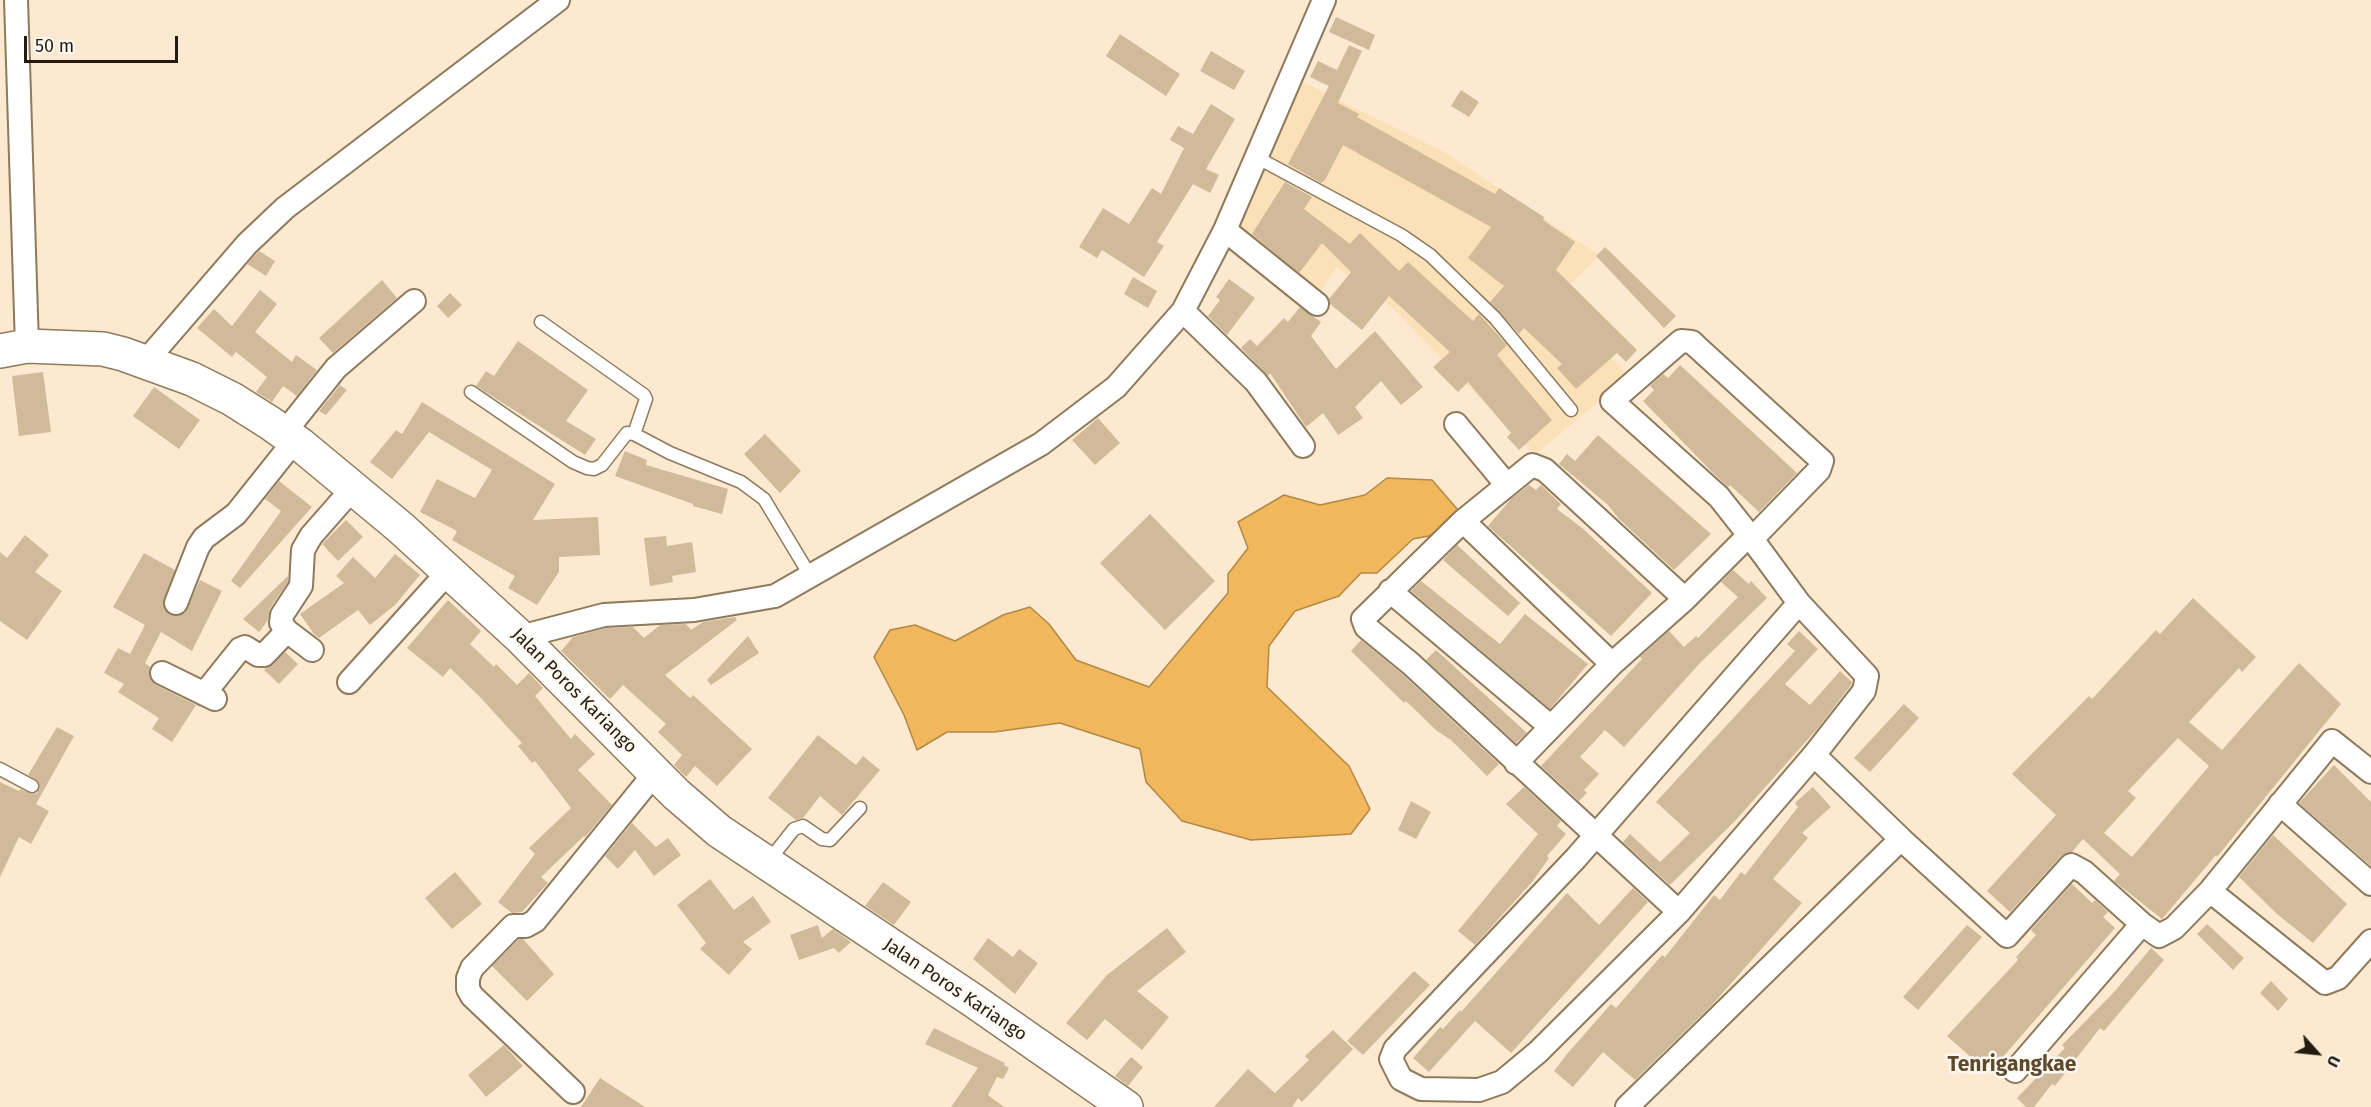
<!DOCTYPE html>
<html>
<head>
<meta charset="utf-8">
<style>
  body { margin:0 }
  #map { position:relative; width:2371px; height:1107px; overflow:hidden; background:#fce9d0; font-family:"Fira Sans",sans-serif }
  canvas { display:block }
  .north { position:absolute; left:2287px; top:1023px; width:60px; height:60px; -webkit-text-stroke:4px #fdf9f2; paint-order:stroke; rotate:117deg; font-size:16px; font-weight:700; line-height:24px; text-align:center; color:#231b0f }
  .north::after { content:''; display:block; margin:auto; width:21px; height:27px; background:#231b0f; clip-path:polygon(50% 0,100% 100%,50% 72%,0 100%) }
  .scale { position:absolute; left:24px; top:36px; width:154px; height:27px; box-sizing:border-box; border:3px solid #231b0f; border-top:0; padding-left:8px; font-size:18px; line-height:21px; white-space:nowrap; color:#231b0f; -webkit-text-stroke:4px #fdf9f2; paint-order:stroke }
</style>
</head>
<body>
<div id="map">
<canvas width="2371" height="1107"></canvas>
<div class="north">U</div>
<div class="scale">50 m</div>
</div>
<script>
const ctx = document.querySelector('canvas').getContext('2d');
ctx.lineJoin = 'round';
function paint(path, color) {
  ctx.fillStyle = color;
  ctx.fill(path, 'evenodd');
}
function toPath(rows) {
  const path = new Path2D();
  for (const r of rows) {
    path.moveTo(r[0], r[1]);
    for (let i = 2; i < r.length; i += 2) path.lineTo(r[i], r[i + 1]);
  }
  return path;
}
function strokePath(path, color, width, dash) {
  ctx.strokeStyle = color;
  ctx.lineWidth = width;
  ctx.lineCap = dash ? 'butt' : 'round';
  ctx.setLineDash(dash || []);
  ctx.stroke(path);
}
function drawText(font, color, halo, rows, align = 'center') {
  ctx.font = font + ' "Fira Sans",sans-serif';
  ctx.lineWidth = 5;
  ctx.setLineDash([]);
  ctx.textBaseline = 'middle';
  ctx.strokeStyle = halo;
  ctx.fillStyle = color;
  for (const [text, x, y, turn = 0] of rows) {
    ctx.save();
    ctx.translate(x, y);
    ctx.rotate((+turn || 0) * Math.PI / 180);
    ctx.textAlign = isNaN(turn) ? turn : align;
    if (halo) ctx.strokeText(text, 0, 0);
    ctx.fillText(text, 0, 0);
    ctx.restore();
  }
}
paint(toPath([
  [1302,82,1444,152,1599,255,1555,301,1629,376,1535,455,1394,309,1336,267,1318,296,1234,225]
]), '#fbe0b8');
const water = toPath([
  [1387,478,1432,480,1458,510,1434,535,1413,539,1377,573,1361,573,1339,596,1295,611,1269,646,1267,687,1349,766,1370,809,1351,834,1251,840,1182,821,1146,782,1140,749,1060,723,994,732,947,732,917,750,904,715,874,657,890,630,915,625,955,641,1003,615,1030,607,1049,624,1076,660,1149,687,1228,593,1228,574,1248,548,1238,522,1284,495,1320,505,1365,495,1387,478]
]);
paint(water, '#f0b75c');
strokePath(water, '#b28845', 1.5);
paint(toPath([
  [1336,17,1375,35,1369,50,1329,32],
  [1120,34,1180,74,1166,96,1106,56],
  [1349,45,1362,51,1338,103,1359,114,1357,117,1495,194,1499,188,1544,217,1543,220,1575,242,1556,270,1637,350,1626,362,1617,353,1576,389,1557,368,1562,364,1524,328,1519,334,1490,302,1504,286,1468,258,1491,227,1343,145,1325,180,1321,183,1288,164,1329,86,1310,77,1318,61,1337,70],
  [1211,51,1245,71,1234,90,1200,71],
  [1461,90,1479,102,1469,117,1451,106],
  [1211,104,1235,119,1206,169,1219,175,1210,193,1193,184,1157,242,1164,246,1144,277,1102,250,1097,258,1079,247,1103,208,1129,224,1152,188,1161,194,1184,148,1170,140,1178,126,1193,134],
  [1285,182,1312,197,1304,209,1350,244,1360,233,1399,271,1408,262,1473,321,1479,314,1507,345,1497,355,1552,420,1519,450,1507,437,1511,433,1468,382,1458,392,1433,367,1450,352,1389,296,1362,330,1330,304,1329,299,1351,272,1322,243,1299,273,1252,234],
  [1605,247,1676,316,1664,328,1596,256],
  [259,251,275,261,266,276,247,264],
  [1133,277,1157,291,1148,308,1124,294],
  [1229,279,1255,298,1227,335,1208,316,1220,300,1216,297],
  [382,280,397,298,333,353,319,338],
  [260,290,277,304,255,332,292,362,296,355,317,370,297,396,283,386,272,402,256,392,267,377,236,352,232,357,197,328,214,309,232,326],
  [450,293,462,305,448,318,437,306],
  [1300,307,1321,322,1311,336,1336,369,1375,331,1423,387,1401,405,1381,381,1355,407,1363,418,1338,435,1323,413,1306,427,1270,373,1268,376,1241,348,1250,339,1257,346,1284,318,1288,322],
  [518,341,588,390,566,421,596,439,585,455,476,386,486,371,494,376],
  [1680,365,1797,473,1759,512,1730,485,1728,487,1713,473,1643,401,1654,390,1650,386,1663,374,1668,378],
  [43,372,51,432,19,436,12,376],
  [340,385,347,390,326,415,319,411],
  [154,387,200,420,179,449,133,416],
  [422,402,555,484,533,520,598,517,600,555,559,557,559,572,537,605,508,588,515,576,452,540,457,531,420,512,437,479,475,498,492,470,429,432,392,479,370,462,396,430,402,434],
  [1098,418,1120,443,1095,465,1072,440],
  [765,434,801,471,780,493,744,454],
  [1598,435,1711,534,1674,570,1619,519,1608,505,1559,464,1567,454,1575,461],
  [625,451,647,460,646,465,728,489,722,514,693,506,693,504,615,476],
  [279,481,312,507,240,588,231,581,281,511,265,499],
  [1529,485,1536,490,1541,485,1561,504,1557,509,1581,527,1652,593,1611,636,1488,526,1511,499],
  [1150,514,1215,581,1165,630,1100,563],
  [346,520,363,537,338,561,322,544],
  [25,535,49,555,35,572,62,591,27,640,0,621,0,552,7,558],
  [666,536,667,546,692,542,696,572,672,576,673,582,650,586,644,538],
  [1457,545,1520,603,1508,616,1443,560],
  [144,553,175,570,163,604,171,615,185,613,200,580,222,591,192,651,161,632,145,663,150,667,149,674,156,685,196,705,172,742,152,729,159,718,118,692,124,684,104,673,118,648,130,654,145,625,113,607],
  [395,554,420,575,395,605,370,625,358,610,319,638,314,634,300,614,344,583,336,576,353,557,375,578],
  [1733,570,1749,584,1751,581,1767,598,1700,663,1624,747,1605,730,1580,757,1599,774,1584,790,1587,793,1579,801,1541,766,1642,659,1640,657,1669,631,1684,647,1696,636,1698,638,1738,597,1721,582],
  [288,576,288,582,270,608,268,620,259,632,243,619],
  [1421,581,1500,644,1525,614,1588,664,1550,709,1411,591],
  [2193,598,2256,657,2242,672,2239,668,2189,722,2222,750,2299,663,2341,704,2217,857,2216,855,2162,919,2114,881,2120,874,2083,839,2072,852,2061,856,2010,912,1987,891,2056,815,2012,774,2089,696,2092,699,2156,630,2160,634],
  [2178,738,2209,766,2132,857,2104,833,2136,798,2128,791],
  [448,600,481,631,470,644,494,667,496,664,517,685,529,673,543,688,535,696,571,739,575,734,595,754,578,770,612,805,585,837,584,836,541,877,548,883,522,912,512,913,498,902,535,854,529,848,571,808,535,761,532,763,518,746,522,743,480,697,450,668,443,677,407,648],
  [735,617,737,620,665,675,690,698,693,695,752,749,717,786,695,766,686,777,674,765,682,755,658,732,666,724,623,685,610,699,561,651,573,637,606,628,633,627,644,638,660,625,686,624,691,630,703,622],
  [1799,631,1818,649,1785,684,1810,705,1840,671,1852,682,1851,685,1818,728,1735,821,1670,885,1623,842,1630,834,1660,862,1690,833,1656,802,1795,651,1787,644],
  [748,636,759,653,711,685,707,680],
  [1361,640,1402,674,1499,764,1487,776,1451,740,1437,731,1406,701,1404,703,1351,651],
  [1436,650,1527,733,1516,743,1426,660],
  [285,652,298,664,279,684,264,670],
  [1904,704,1919,718,1870,772,1854,758],
  [57,727,74,736,36,804,49,811,31,844,19,837,0,877,0,782,19,791,20,789,32,794,37,793,39,782,28,775],
  [818,735,856,765,863,756,880,770,842,815,820,796,803,818,796,820,768,798],
  [2334,765,2371,802,2371,866,2299,803],
  [1524,787,1561,821,1557,826,1566,834,1547,856,1549,858,1533,881,1475,945,1458,931,1538,834,1506,804],
  [1813,787,1831,807,1802,833,1808,838,1773,879,1802,903,1713,1004,1635,1080,1603,1052,1573,1087,1554,1071,1567,1054,1611,1004,1616,1008,1662,955,1665,957,1714,895,1720,900,1741,872,1745,875,1798,807,1795,803],
  [1411,801,1431,812,1416,839,1398,830],
  [632,823,656,847,668,838,681,855,654,876,635,850,618,869,605,856],
  [2273,835,2347,904,2313,943,2277,914,2239,877],
  [455,872,482,904,452,929,425,898],
  [710,879,734,910,753,896,771,922,743,942,752,949,729,975,700,949,706,943,677,905],
  [883,882,911,902,894,925,865,906],
  [2072,884,2092,903,2095,900,2108,912,2103,917,2115,928,1989,1073,1947,1036,2018,960,2016,957,2036,935,2031,930],
  [1633,888,1648,902,1511,1053,1475,1021,1429,1072,1413,1058,1440,1027,1443,1029,1460,1010,1461,1012,1567,893,1599,925],
  [2207,924,2244,958,2233,970,2197,934],
  [818,925,822,938,833,929,851,942,839,953,834,948,799,960,790,935],
  [1967,925,1982,937,1918,1010,1903,997],
  [1167,928,1186,952,1137,991,1169,1017,1142,1050,1105,1019,1087,1040,1066,1023,1107,975],
  [988,938,1013,957,1019,949,1038,963,1015,994,973,959],
  [519,939,523,939,554,974,527,1001,492,966],
  [2151,948,2164,960,2104,1031,2100,1028,2055,1086,2052,1084,2034,1107,2026,1107,2017,1098,2065,1048,2062,1045,2115,991],
  [1414,971,1430,985,1363,1055,1347,1041],
  [2271,981,2288,999,2278,1011,2260,993],
  [934,1028,1005,1063,1004,1065,1009,1068,1003,1079,997,1077,988,1095,1004,1107,951,1107,978,1068,925,1044],
  [1333,1030,1353,1049,1302,1102,1298,1098,1292,1107,1214,1107,1248,1069,1275,1093,1309,1060,1305,1056],
  [504,1045,523,1066,486,1097,468,1075],
  [1131,1057,1143,1067,1128,1086,1115,1076],
  [600,1078,645,1107,581,1107]
]), '#d0ba9a');
const lane = toPath([
  [1256,157,1401,235,1430,255,1495,318,1571,410],
  [541,322,644,395,646,399,634,434],
  [471,392,573,462,587,468,594,469,602,465,627,433,634,434,670,453,741,482,764,499,811,577],
  [0,769,32,786],
  [767,863,794,829,803,826,822,839,830,840,860,808]
]);
const street = toPath([
  [16,0,27,346],
  [1225,230,1317,304],
  [1183,311,1256,382,1303,446],
  [146,361,247,244,285,208,558,0],
  [1456,424,1506,484],
  [284,433,336,368,414,301],
  [1463,521,1612,664],
  [1749,535,1719,497,1612,401,1681,341,1692,342,1696,346,1822,461,1819,470,1752,539],
  [1390,591,1551,727],
  [1685,599,1545,470,1532,465,1463,521,1363,619,1366,627,1411,664,1679,912,1814,755],
  [176,603,198,547,204,538,236,514,295,440],
  [520,637,604,615,694,610,775,596,1041,444,1116,387,1183,311,1225,230,1324,0],
  [312,650,287,631,281,623,282,615,301,586,303,550,311,536,354,487],
  [162,673,215,699],
  [349,682,449,571],
  [204,694,240,649,245,647,258,655,264,655,287,631],
  [1516,763,1612,664,1685,599,1749,535,1799,603,1867,676,1864,691,1814,755,1901,839,1627,1107],
  [2280,804,2371,884],
  [1901,839,2007,936,2071,865,2084,872,2142,924,2015,1071],
  [2210,891,2325,983,2338,978,2371,941],
  [1679,912,1538,1052,1502,1082,1479,1090,1421,1089,1401,1079,1391,1059,1395,1049,1576,858,1799,603],
  [2142,924,2159,936,2174,928,2210,891,2332,741,2371,772],
  [573,1092,472,996,468,989,468,978,472,968,513,926,526,926,535,921,655,773]
]);
const secondary = toPath([
  [0,351,27,346,103,349,123,354,192,379,232,399,270,423,301,445,401,528,520,637,676,794,719,831,974,1001,1126,1107]
]);
strokePath(lane, '#8e7a5c', 15);
strokePath(street, '#8e7a5c', 26);
strokePath(secondary, '#8e7a5c', 36);
strokePath(lane, '#fff', 12);
strokePath(street, '#fff', 22);
strokePath(secondary, '#fff', 33);
drawText('18px', '#231b0f', '#fdf9f2', [
  ["Jalan Poros Kariango",574,691,45],
  ["Jalan Poros Kariango",955,990,34]
]);
drawText('bold 21px', '#5d4a2e', '#fdf9f2', [
  ["Tenrigangkae",2012,1065]
]);
</script>
</body>
</html>
